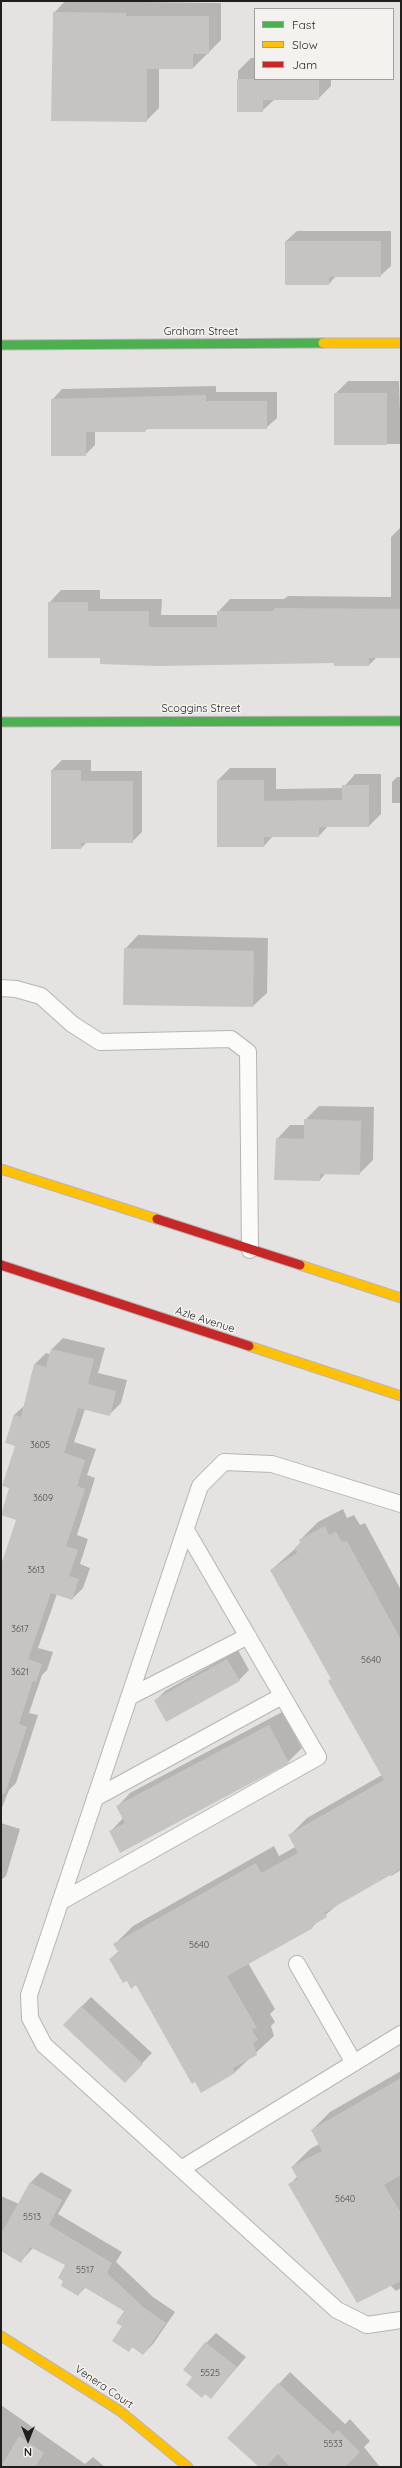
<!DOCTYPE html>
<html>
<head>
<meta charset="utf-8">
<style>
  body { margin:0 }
  #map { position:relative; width:402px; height:2468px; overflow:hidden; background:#e5e3e1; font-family:Quicksand,sans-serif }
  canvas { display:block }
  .frame { position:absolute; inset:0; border:2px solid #201f1e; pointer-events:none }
  .legend { position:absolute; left:254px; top:8px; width:140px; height:72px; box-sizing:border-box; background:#f3f2ee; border:1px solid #9f9e9b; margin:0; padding:5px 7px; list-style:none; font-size:12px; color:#201f1e }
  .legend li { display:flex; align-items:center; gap:8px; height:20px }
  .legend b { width:20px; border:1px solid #9f9e9b }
  .north { position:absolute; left:8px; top:2420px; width:40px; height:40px; -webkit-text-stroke:3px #f3f2ee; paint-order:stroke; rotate:180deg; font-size:11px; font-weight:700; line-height:16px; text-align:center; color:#201f1e }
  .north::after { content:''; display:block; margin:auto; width:14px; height:18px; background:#201f1e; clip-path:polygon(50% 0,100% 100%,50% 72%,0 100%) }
</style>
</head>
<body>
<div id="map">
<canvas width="402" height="2468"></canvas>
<div class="frame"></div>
<ul class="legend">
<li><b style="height:5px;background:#4caf50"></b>Fast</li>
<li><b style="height:5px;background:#ffc107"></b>Slow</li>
<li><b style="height:5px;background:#c62828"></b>Jam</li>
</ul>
<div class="north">N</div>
</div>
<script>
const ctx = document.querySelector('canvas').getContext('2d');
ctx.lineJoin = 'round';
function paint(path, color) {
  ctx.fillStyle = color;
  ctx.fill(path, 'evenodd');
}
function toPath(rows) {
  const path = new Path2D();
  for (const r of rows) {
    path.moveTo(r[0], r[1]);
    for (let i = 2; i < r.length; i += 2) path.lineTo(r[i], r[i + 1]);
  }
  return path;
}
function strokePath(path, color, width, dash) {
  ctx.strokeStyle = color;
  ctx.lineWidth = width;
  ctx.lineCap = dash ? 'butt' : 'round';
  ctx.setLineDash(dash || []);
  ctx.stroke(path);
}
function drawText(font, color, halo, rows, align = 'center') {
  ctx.font = font + ' Quicksand,sans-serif';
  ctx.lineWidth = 3;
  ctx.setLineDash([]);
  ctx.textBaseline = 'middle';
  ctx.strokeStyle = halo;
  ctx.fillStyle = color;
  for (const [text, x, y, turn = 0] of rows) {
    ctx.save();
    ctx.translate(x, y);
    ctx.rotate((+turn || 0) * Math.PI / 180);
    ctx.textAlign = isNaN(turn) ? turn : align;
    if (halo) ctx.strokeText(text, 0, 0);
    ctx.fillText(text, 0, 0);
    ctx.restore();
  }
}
paint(toPath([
  [65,1,221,3,221,40,193,68,159,68,159,108,146,121,54,13],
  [289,8,331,8,331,9,289,9],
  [251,58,255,58,255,79,331,79,331,86,318,99,275,99,262,111,238,111,238,71],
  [297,231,391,231,391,266,380,276,336,276,329,284,286,241],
  [348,381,399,381,401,444,335,444,335,394],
  [216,386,216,392,277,392,277,418,266,428,148,428,145,431,95,431,95,445,85,455,52,400,62,389],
  [401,527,401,657,377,657,369,665,335,662,101,657,49,603,61,590,100,590,100,599,162,599,161,615,218,615,218,612,230,599,284,599,288,596,391,597,391,537],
  [62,760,91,760,91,771,142,771,142,832,132,842,87,842,81,848,52,770],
  [230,768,276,768,276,789,343,788,355,774,381,774,381,814,369,826,328,826,319,836,273,836,264,846,218,780],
  [397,777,401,777,401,803,392,803,392,782],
  [138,935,268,938,267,993,253,1006,125,949],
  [319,1106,374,1107,373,1160,359,1174,326,1173,320,1180,277,1139,290,1125,305,1125,305,1120],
  [63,1338,105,1348,98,1373,127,1380,121,1403,109,1415,85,1409,74,1442,96,1449,87,1475,95,1478,77,1535,88,1539,80,1564,90,1568,83,1588,72,1599,57,1594,38,1648,53,1652,47,1670,42,1675,29,1713,38,1715,16,1783,9,1790,1,1810,1,1568,17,1520,10,1487,16,1445,6,1442,14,1415,25,1405,35,1364,46,1353,50,1354,52,1349],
  [343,1509,347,1518,354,1515,360,1525,365,1523,401,1590,401,1870,391,1876,390,1874,338,1904,312,1927,248,1963,275,2009,270,2014,275,2022,271,2026,274,2036,235,2072,202,2091,137,1984,127,1980,110,1959,119,1951,115,1944,133,1926,274,1846,279,1856,295,1847,289,1836,307,1818,382,1775,329,1681,332,1678,271,1570,296,1548,301,1542,300,1540,318,1522],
  [238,1650,249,1670,239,1680,155,1701,165,1691],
  [282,1712,302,1748,288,1762,110,1832,123,1818,117,1807,130,1793],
  [1,1823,20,1829,6,1876,1,1880],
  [91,1997,152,2053,125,2081,81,2007],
  [401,2071,401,2288,396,2291,290,2184,298,2176,292,2167,310,2149,319,2144,312,2130,330,2112],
  [41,2172,72,2190,58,2214,122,2252,116,2262,153,2297,175,2312,153,2344,143,2354,133,2346,129,2351,124,2326,126,2311,86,2287,78,2295,65,2280,66,2265,33,2248,21,2261,1,2250,1,2196,19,2204,31,2182],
  [216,2333,246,2357,211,2398,194,2377,206,2343],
  [290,2372,345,2424,350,2419,370,2441,364,2447,380,2467,260,2467,229,2438],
  [1,2405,85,2464,93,2457,105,2467,1,2467]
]), '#0003');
paint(toPath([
  [53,12,126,13,126,16,209,16,209,54,193,54,193,69,147,69,147,122,51,121],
  [237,79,319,79,319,100,263,100,263,112,237,112],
  [285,241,381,241,381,277,329,277,329,285,285,285],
  [334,393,387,393,387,445,334,445],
  [206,395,206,401,267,401,267,429,145,429,145,432,86,432,86,456,51,456,51,399],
  [48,602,88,602,88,611,149,611,149,627,217,627,217,611,274,611,274,608,401,609,401,658,369,658,369,666,334,666,334,663,157,666,100,664,100,658,48,658],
  [51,770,81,770,81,781,133,781,133,843,81,843,81,849,51,849],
  [217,780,264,780,264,801,342,800,342,785,369,785,369,827,319,827,319,837,264,837,264,847,217,847],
  [124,948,254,951,253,1007,123,1005],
  [304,1119,361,1121,360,1175,320,1174,320,1181,274,1180,276,1138,304,1139],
  [51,1349,94,1359,88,1384,116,1391,110,1416,78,1408,64,1453,85,1460,77,1486,85,1489,66,1546,78,1550,69,1576,79,1579,72,1600,51,1593,28,1659,42,1664,36,1682,33,1681,19,1724,27,1727,5,1794,1,1793,1,1565,16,1520,1,1515,9,1488,2,1486,15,1446,5,1443,14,1415,21,1417,34,1364,46,1367],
  [325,1526,329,1535,336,1532,342,1542,347,1541,401,1640,401,1869,324,1913,327,1917,311,1926,313,1928,227,1976,257,2028,252,2030,258,2040,253,2043,257,2055,233,2068,235,2073,201,2093,195,2082,192,2084,136,1985,131,1989,127,1981,123,1983,109,1959,119,1953,113,1944,256,1863,261,1873,298,1853,288,1835,384,1780,328,1681,331,1679,270,1570,297,1553,295,1547,301,1544,299,1540],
  [227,1659,240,1681,166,1722,154,1700],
  [269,1725,289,1763,120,1853,109,1831,125,1823,116,1806],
  [81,2006,143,2064,125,2083,63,2025],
  [401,2078,401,2175,384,2185,401,2213,401,2281,357,2303,288,2184,298,2179,291,2167,322,2151,311,2130],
  [30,2182,62,2200,49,2225,112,2263,107,2273,143,2307,166,2323,143,2355,132,2347,129,2352,112,2341,122,2326,116,2323,124,2311,84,2287,78,2296,61,2286,63,2281,58,2278,65,2265,30,2247,21,2263,1,2251,1,2234],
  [205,2342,237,2367,211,2399,205,2394,202,2398,186,2385,192,2377,183,2370],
  [278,2383,333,2434,338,2430,360,2452,345,2467,290,2467,278,2454,266,2467,259,2467,227,2438],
  [19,2436,44,2453,35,2467,1,2467]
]), '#c5c4c3');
const lane = toPath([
  [1,988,16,989,41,996,72,1024,100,1042,231,1039,248,1052,250,1250],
  [401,1504,272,1464,224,1462,200,1486,29,1995,30,2018,44,2045,337,2310,367,2325,401,2320],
  [129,1697,248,1636],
  [95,1798,282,1696],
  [60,1902,318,1757,186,1530],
  [297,1964,354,2063],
  [181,2169,401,2034]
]);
const fast = toPath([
  [1,345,323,343],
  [1,722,401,721]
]);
const slow = toPath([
  [323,343,401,343],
  [1,1169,157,1219],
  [300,1265,401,1298],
  [249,1346,401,1396],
  [1,2336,120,2411,188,2467]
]);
const jam = toPath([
  [157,1219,300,1265],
  [1,1265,249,1346]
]);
strokePath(lane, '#b6b5b4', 18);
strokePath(fast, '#b6b5b4', 11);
strokePath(slow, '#b6b5b4', 11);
strokePath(jam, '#b6b5b4', 11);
strokePath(lane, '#fbfbfa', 16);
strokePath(fast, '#4caf50', 9);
strokePath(slow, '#ffc107', 9);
strokePath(jam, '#c62828', 9);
drawText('9px', '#494847', null, [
  ["3605",40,1445],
  ["3609",43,1498],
  ["3613",36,1570],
  ["3617",20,1629],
  ["5640",371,1660],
  ["3621",20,1672],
  ["5640",199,1945],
  ["5640",345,2199],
  ["5513",32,2217],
  ["5517",85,2270],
  ["5525",210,2373],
  ["5533",333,2444]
]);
drawText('11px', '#201f1e', '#f3f2ee', [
  ["Graham Street",201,332],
  ["Scoggins Street",201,709],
  ["Azle Avenue",205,1320,18],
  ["Venera Court",104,2387,34]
]);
</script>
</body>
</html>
